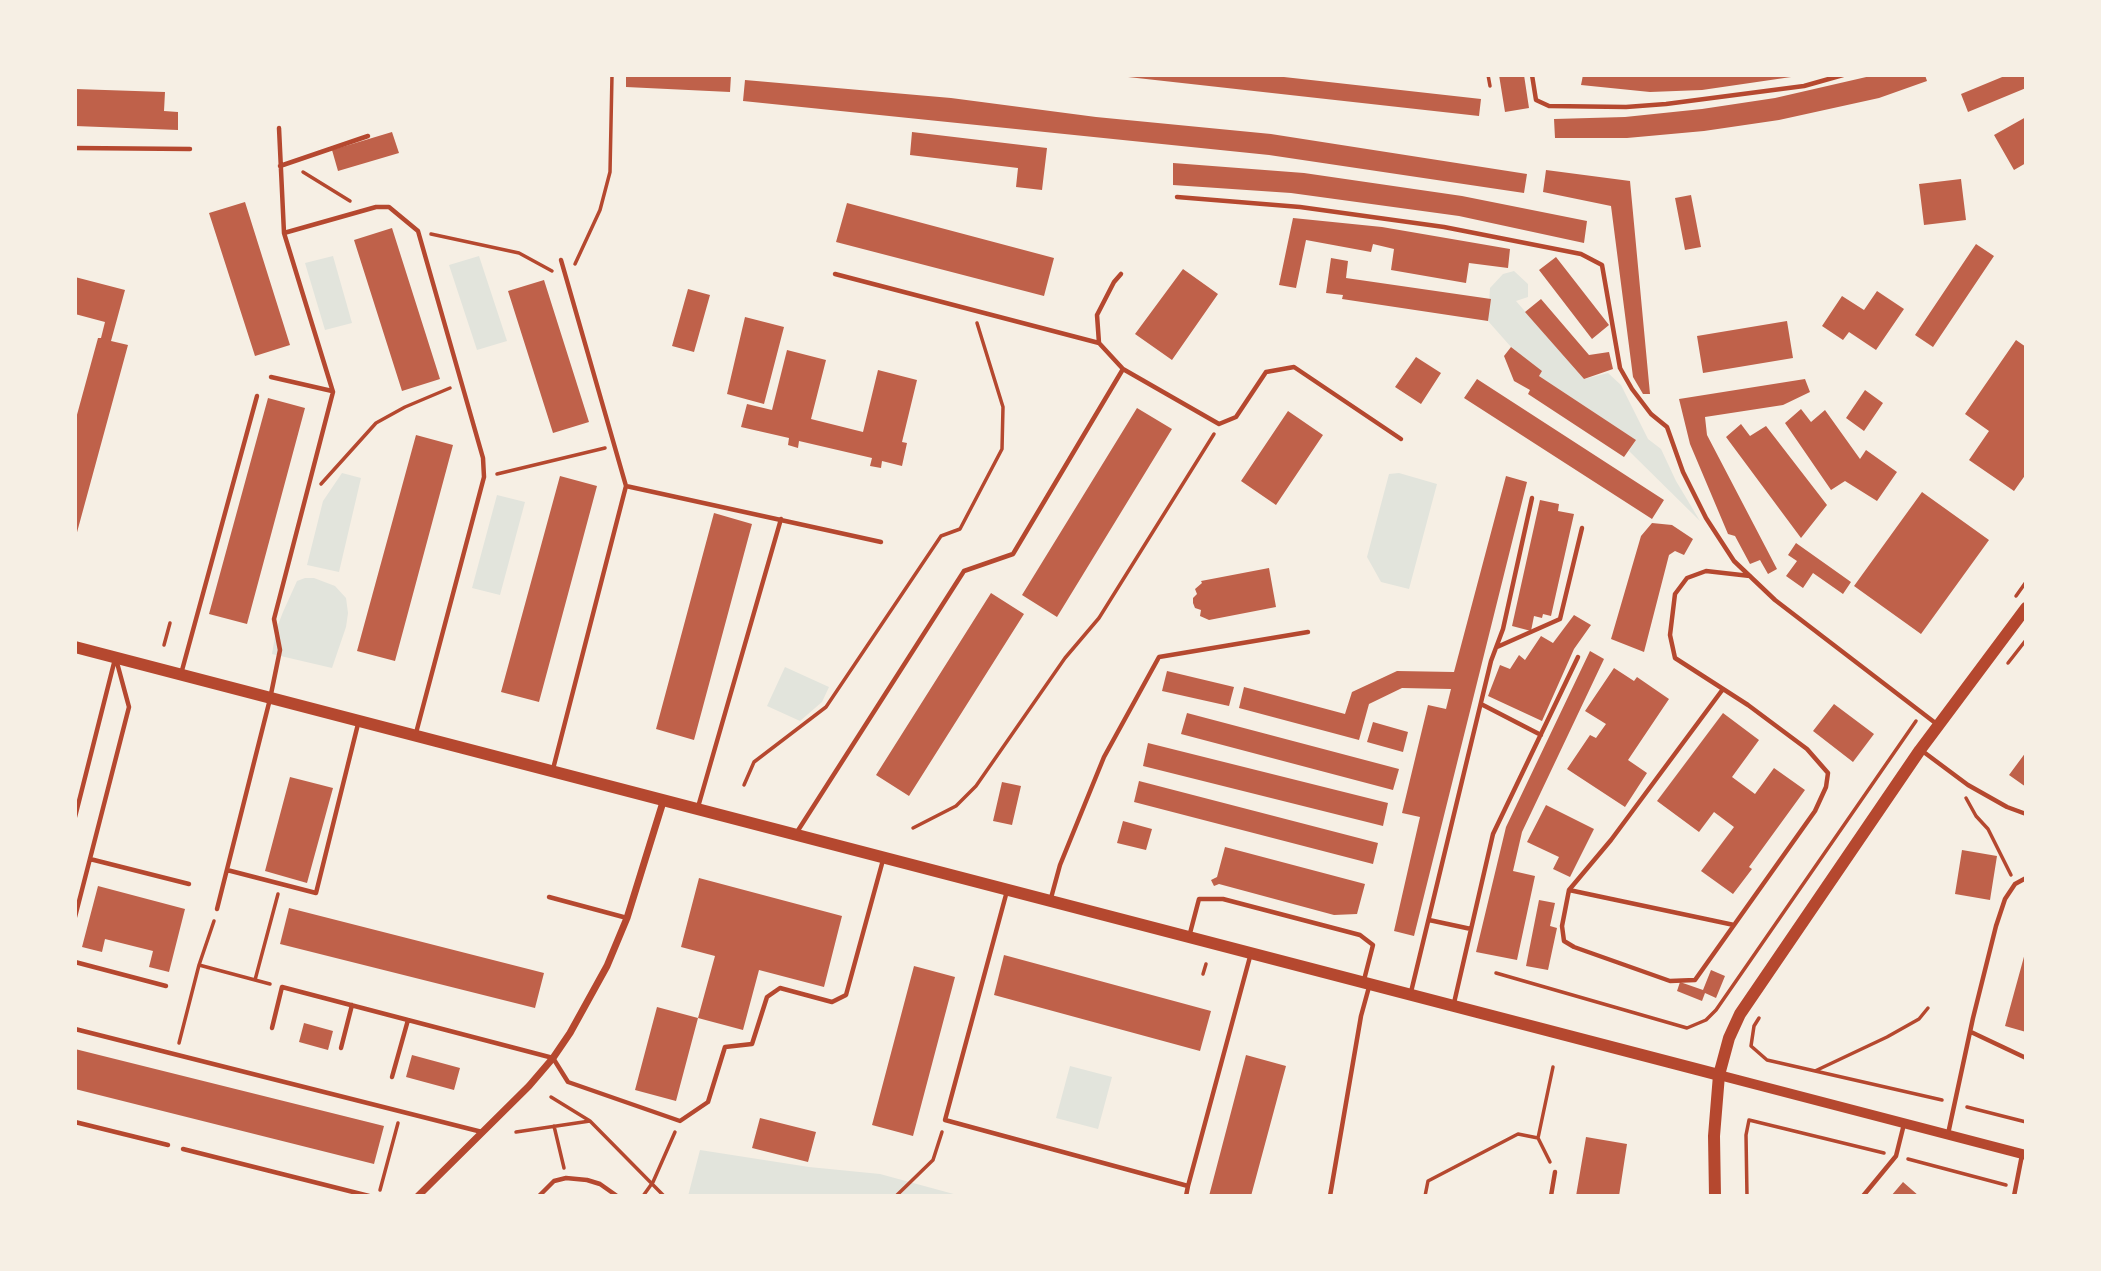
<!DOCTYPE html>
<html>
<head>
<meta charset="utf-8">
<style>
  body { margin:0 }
  #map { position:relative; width:2101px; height:1271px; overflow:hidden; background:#f6efe4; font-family:Helvetica,sans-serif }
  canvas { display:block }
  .frame { position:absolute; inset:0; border:77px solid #f6efe4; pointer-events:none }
</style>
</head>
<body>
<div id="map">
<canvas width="2101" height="1271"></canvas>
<div class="frame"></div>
</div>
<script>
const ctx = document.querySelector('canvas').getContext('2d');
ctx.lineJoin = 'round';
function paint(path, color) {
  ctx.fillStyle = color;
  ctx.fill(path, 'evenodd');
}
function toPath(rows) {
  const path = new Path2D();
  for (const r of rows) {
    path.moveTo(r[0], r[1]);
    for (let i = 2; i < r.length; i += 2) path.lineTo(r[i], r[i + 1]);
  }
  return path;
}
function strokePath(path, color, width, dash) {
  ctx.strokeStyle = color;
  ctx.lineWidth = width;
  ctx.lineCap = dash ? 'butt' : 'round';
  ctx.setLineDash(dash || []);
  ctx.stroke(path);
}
paint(toPath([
  [333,256,352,323,325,330,305,263],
  [479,256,507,341,477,350,449,265],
  [1514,271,1528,284,1528,297,1516,301,1584,379,1608,373,1621,385,1648,439,1661,449,1676,481,1700,521,1629,451,1636,440,1539,376,1541,371,1511,347,1488,321,1490,288,1503,274],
  [342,473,361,478,339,572,307,565,323,501],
  [1399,473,1437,484,1409,589,1381,582,1367,557,1389,474],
  [497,495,525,502,500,595,472,588],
  [305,578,314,578,335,586,346,598,348,613,346,627,332,668,272,654,276,630,283,612,297,581],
  [785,667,829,687,822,702,800,721,767,706],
  [1070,1066,1112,1077,1098,1129,1056,1118],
  [700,1150,809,1167,880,1174,961,1196,688,1196]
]), '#e2e4dc');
paint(toPath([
  [626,75,731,75,730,92,626,87],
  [1128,75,1266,75,1481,99,1479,116,1128,77],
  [1499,75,1524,75,1529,108,1505,112],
  [1583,75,1798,75,1798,76,1702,90,1650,92,1581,85],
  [1875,75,1925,75,1927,81,1879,98,1779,120,1704,131,1627,138,1555,138,1554,119,1625,117,1702,109,1775,98],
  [2007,75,2026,75,2026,88,1968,112,1961,94],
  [745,80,951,98,1096,117,1271,134,1527,174,1524,193,1269,155,743,101],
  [75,89,165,92,164,111,178,112,178,130,75,126],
  [2026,117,2026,163,2014,170,1994,135],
  [392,132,399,153,338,171,332,150],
  [912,132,1047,148,1042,190,1016,187,1018,168,910,155],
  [1173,163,1304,173,1462,196,1587,221,1584,243,1459,216,1291,193,1173,185],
  [1546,170,1630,181,1650,394,1643,394,1633,377,1611,206,1543,192],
  [1961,179,1966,220,1924,225,1919,184],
  [1691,195,1701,247,1685,250,1675,198],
  [245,202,290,345,255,356,209,213],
  [847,203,1054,258,1044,296,836,242],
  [1293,218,1382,227,1510,249,1508,268,1469,263,1466,283,1391,270,1394,249,1373,244,1371,252,1306,240,1296,288,1279,285],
  [392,228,440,379,402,391,354,240],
  [1976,244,1994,256,1933,347,1915,335],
  [1556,257,1609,325,1592,339,1539,270],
  [1331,258,1348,261,1346,278,1491,299,1488,321,1342,299,1343,295,1326,293],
  [1183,269,1218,294,1172,360,1135,334],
  [75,277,125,290,111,341,128,345,76,536,75,422,98,338,101,338,105,322,75,314],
  [544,280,589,422,553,433,508,291],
  [688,289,710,295,694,352,672,346],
  [1877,291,1904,309,1876,350,1849,332,1843,340,1822,326,1842,296,1864,310],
  [1541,299,1589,355,1609,352,1613,369,1584,379,1525,312],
  [745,317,784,327,764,404,727,394],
  [1787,321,1793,358,1703,373,1697,336],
  [2016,340,2026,347,2026,474,2014,491,1969,460,1989,431,1965,414],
  [1511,347,1542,371,1539,376,1636,440,1624,457,1528,394,1530,390,1514,381,1504,356],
  [787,350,826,360,811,419,863,432,878,370,917,380,902,442,907,443,902,466,882,461,881,468,870,466,872,458,799,441,798,448,788,445,789,438,741,427,747,404,772,410],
  [1416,357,1441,373,1421,404,1395,387],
  [1477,379,1664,500,1652,519,1464,398],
  [1805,379,1810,392,1783,405,1705,417,1707,435,1777,569,1768,574,1760,560,1750,564,1735,536,1728,534,1690,444,1679,399],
  [1865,390,1883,403,1864,431,1846,418],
  [268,398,305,408,247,624,209,614],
  [1137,408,1172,429,1057,617,1022,595],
  [1801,409,1811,422,1825,410,1860,459,1866,450,1897,472,1877,501,1845,481,1831,490,1785,423],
  [1288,411,1323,435,1276,505,1241,481],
  [1741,424,1750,436,1766,426,1827,505,1801,538,1726,437],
  [416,435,453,445,395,661,357,651],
  [560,476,597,486,539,702,501,692],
  [1506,476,1527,482,1414,936,1394,931,1420,817,1402,813,1428,705,1446,709,1451,689,1402,688,1369,704,1359,740,1239,708,1244,687,1345,714,1352,692,1397,671,1454,672],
  [1922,492,1989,540,1921,634,1854,586],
  [1540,500,1559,504,1558,511,1574,514,1551,616,1543,614,1542,618,1534,616,1531,631,1512,626],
  [714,513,752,524,694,740,656,729],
  [1652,523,1672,525,1693,539,1684,555,1675,551,1669,555,1644,652,1611,639,1641,536],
  [1796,543,1851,582,1843,594,1813,573,1803,588,1786,576,1797,561,1788,555],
  [1269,568,1276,607,1209,620,1200,616,1201,610,1195,608,1193,603,1193,598,1197,594,1195,589,1202,583,1201,581],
  [991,593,1024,614,909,796,876,775],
  [1574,615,1591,625,1574,649,1542,721,1488,696,1500,665,1510,669,1519,655,1525,660,1541,636,1553,643],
  [1590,651,1604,659,1522,832,1513,871,1535,876,1517,960,1476,952,1506,827],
  [1614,668,1634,681,1637,677,1669,699,1628,760,1647,773,1625,807,1567,769,1590,735,1596,738,1606,724,1585,711],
  [1167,671,1234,687,1229,706,1162,691],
  [1834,704,1874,734,1853,762,1813,731],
  [1187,713,1399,769,1393,790,1181,734],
  [1723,713,1759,740,1732,777,1755,794,1774,768,1805,790,1749,867,1752,869,1733,894,1701,871,1734,827,1714,812,1699,832,1657,801],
  [1373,722,1408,732,1403,752,1367,742],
  [1148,743,1388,803,1383,826,1143,766],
  [2026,752,2026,787,2009,775],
  [290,777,333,788,307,883,265,871],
  [1139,781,1378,843,1373,864,1134,802],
  [1002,782,1021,786,1012,825,993,821],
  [1546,805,1594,829,1570,877,1553,869,1559,857,1527,842],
  [1123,821,1152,829,1146,850,1117,843],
  [1225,847,1365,884,1357,914,1334,915,1219,884,1214,886,1211,880,1217,877],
  [1962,850,1997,856,1990,900,1955,894],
  [699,878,842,916,824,987,759,970,743,1030,698,1018,715,956,681,947],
  [98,886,185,909,169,972,149,967,153,951,105,939,102,952,82,947],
  [1539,900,1555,903,1550,926,1557,928,1548,970,1526,966],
  [289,908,544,973,535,1008,280,944],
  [2025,953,2026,953,2026,1032,2005,1026],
  [1004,955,1211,1011,1200,1051,994,995],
  [914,966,955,977,913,1136,872,1125],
  [1711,970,1725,976,1716,998,1705,993,1702,1001,1677,991,1680,982,1703,990],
  [657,1007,698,1018,676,1101,635,1090],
  [304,1023,333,1031,328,1050,299,1042],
  [75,1049,384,1126,374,1164,75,1089],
  [412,1055,460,1068,454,1090,406,1077],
  [1246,1055,1286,1066,1251,1196,1209,1196],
  [760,1118,816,1132,808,1162,752,1148],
  [1586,1137,1627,1144,1619,1196,1576,1196],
  [1903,1182,1919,1196,1891,1196]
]), '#bf614a');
strokePath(toPath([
  [1488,75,1490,86],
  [303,172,350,201],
  [431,234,519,253,552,271],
  [575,264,600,210,610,172,612,75],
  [497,474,605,448],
  [321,484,376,423,405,407,450,388],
  [2016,596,2026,582],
  [164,645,170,623],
  [2008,663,2026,640],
  [744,785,754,762,826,707,941,536,960,529,1002,449,1003,407,977,323],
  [1966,798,1976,816,1988,829,2011,875],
  [913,828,956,806,976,786,1065,658,1099,618,1214,434],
  [199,965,214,921],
  [1496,973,1687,1028,1706,1020,1716,1010,1916,721],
  [1203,974,1206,964],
  [255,980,278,894],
  [1759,1018,1754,1026,1751,1046,1767,1060,1942,1100],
  [179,1043,199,965,270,984],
  [1815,1071,1887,1037,1919,1019,1928,1008],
  [551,1097,590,1121,664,1196],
  [1967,1107,2026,1122],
  [554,1126,564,1168],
  [516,1132,590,1121],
  [1908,1159,2006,1185],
  [1550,1162,1538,1138,1553,1067],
  [380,1190,398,1123],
  [643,1196,653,1182,675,1132],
  [896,1196,933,1160,942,1132],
  [1425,1196,1428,1181,1518,1134,1538,1138],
  [1747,1196,1746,1135,1749,1120,1884,1153]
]), '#b5482f', 3.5);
strokePath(toPath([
  [1532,75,1536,100,1549,106,1626,107,1666,104,1804,86,1843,75],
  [75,148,190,149],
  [280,166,368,136],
  [1177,197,1300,207,1444,227,1581,254,1602,265,1620,368,1632,389,1651,414,1667,427,1683,472,1706,518,1734,561,1775,600,1938,725],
  [284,233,376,207,389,207,418,231,483,458,484,477,416,733],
  [835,274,1099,343],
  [1123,369,1219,424,1236,417,1266,372,1294,367,1401,439],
  [271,377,332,391],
  [626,486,881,542],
  [1497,647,1560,619,1582,528],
  [181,674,257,396],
  [1723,689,1611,840,1569,890,1562,926,1564,941,1574,947,1670,981,1695,980,1815,811,1826,787,1828,773,1807,749,1748,705,1675,658,1670,635,1675,594,1687,578,1706,571,1750,576],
  [1481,704,1541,735],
  [1921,750,1968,785,2007,807,2026,814],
  [553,769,626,486,561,260],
  [698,807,781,519],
  [75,817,115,659],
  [797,832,964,571,1013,554,1123,369,1099,343,1097,315,1114,282,1121,274],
  [90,859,189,884],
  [227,870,316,893,358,724],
  [1569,890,1734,925],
  [1007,891,945,1120,1188,1186,1186,1196],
  [549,897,627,918],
  [1051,898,1060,865,1104,757,1159,657,1308,632],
  [217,909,270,699,280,650,274,619,333,392,284,233,279,128],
  [75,917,129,707,116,659],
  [1429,920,1471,929],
  [1189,937,1199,899,1223,899,1360,935,1373,945,1364,980],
  [75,962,166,986],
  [1411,992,1491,661,1503,629,1532,498],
  [1454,1003,1493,834,1578,657],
  [272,1028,282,987,553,1058,568,1082,680,1121,708,1102,725,1047,752,1044,767,997,780,988,832,1002,846,995,883,860],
  [75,1029,482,1132],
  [1971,1032,2026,1058],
  [341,1048,352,1005],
  [392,1077,408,1020],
  [75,1122,168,1145],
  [1948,1134,1973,1018,1996,926,2005,899,2015,884,2026,878],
  [183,1149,369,1196],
  [1188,1186,1251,953],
  [539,1196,554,1181,566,1178,587,1180,600,1184,617,1196],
  [1330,1196,1361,1016,1369,987],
  [1551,1196,1555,1172],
  [1863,1196,1896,1156,1904,1124],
  [2014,1196,2022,1155]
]), '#b5482f', 4.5);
strokePath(toPath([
  [418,1196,529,1086,553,1058,570,1033,607,966,627,918,663,802]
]), '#b5482f', 7);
strokePath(toPath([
  [1719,1075,2026,1155]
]), '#b5482f', 10);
strokePath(toPath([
  [75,647,1719,1075],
  [1715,1196,1714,1136,1719,1075,1729,1038,1740,1014,1920,750,2026,608]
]), '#b5482f', 12);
</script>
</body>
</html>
